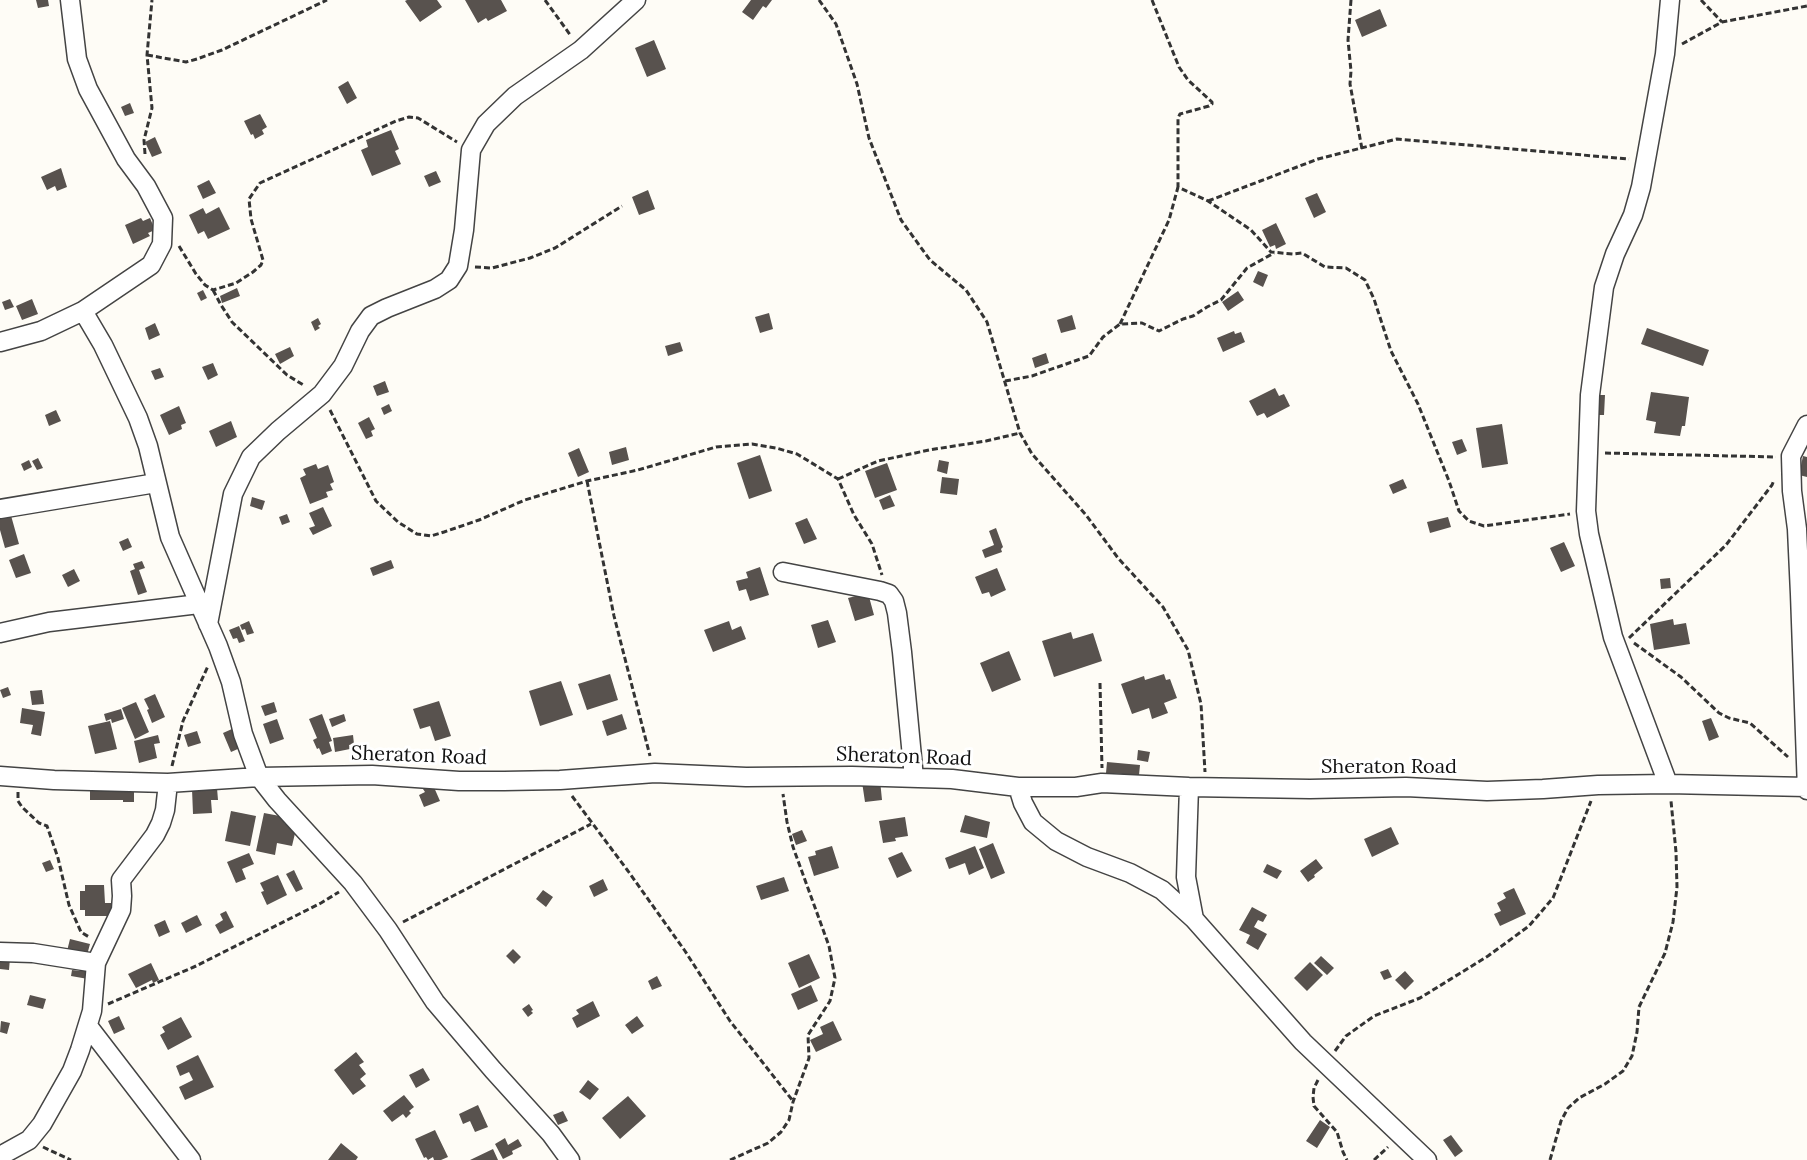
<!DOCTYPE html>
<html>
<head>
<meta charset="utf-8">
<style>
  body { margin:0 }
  canvas { display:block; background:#fefcf6 }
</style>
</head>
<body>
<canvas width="1807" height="1160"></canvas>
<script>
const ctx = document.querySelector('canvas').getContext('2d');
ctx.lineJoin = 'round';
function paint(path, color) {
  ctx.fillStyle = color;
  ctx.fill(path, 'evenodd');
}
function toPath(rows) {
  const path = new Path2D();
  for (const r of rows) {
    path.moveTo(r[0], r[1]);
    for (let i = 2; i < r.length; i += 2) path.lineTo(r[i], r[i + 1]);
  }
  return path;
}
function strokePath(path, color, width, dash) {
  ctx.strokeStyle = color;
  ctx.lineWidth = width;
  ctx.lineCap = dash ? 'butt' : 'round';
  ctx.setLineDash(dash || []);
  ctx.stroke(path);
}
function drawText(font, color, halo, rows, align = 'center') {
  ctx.font = font + ' Lora,serif';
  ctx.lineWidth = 6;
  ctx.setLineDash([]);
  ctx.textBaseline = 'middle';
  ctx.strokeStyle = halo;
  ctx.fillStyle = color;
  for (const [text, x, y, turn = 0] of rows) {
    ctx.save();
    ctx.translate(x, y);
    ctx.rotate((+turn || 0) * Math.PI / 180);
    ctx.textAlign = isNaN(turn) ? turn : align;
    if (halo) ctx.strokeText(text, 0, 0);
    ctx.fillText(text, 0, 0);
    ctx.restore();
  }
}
paint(toPath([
  [36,0,48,0,49,6,38,8],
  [407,0,437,0,442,7,420,22,405,1],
  [465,0,501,0,507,11,488,21,486,18,478,23],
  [751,0,772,0,766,8,763,6,753,20,742,12],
  [1380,9,1387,26,1362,37,1355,20],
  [654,40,666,69,647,77,635,48],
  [348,81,357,98,347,104,338,87],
  [130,103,134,113,125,116,121,107],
  [260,114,267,127,262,130,264,134,255,139,253,134,251,135,244,121],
  [391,130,399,149,395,151,401,164,372,176,361,150,368,147,366,140],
  [155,137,162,153,152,157,145,142],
  [61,168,67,187,57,191,55,186,47,190,41,177],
  [436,171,441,182,429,187,424,176],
  [209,180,216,193,203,199,197,186],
  [648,190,655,209,639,215,632,197],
  [1317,193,1326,212,1314,218,1305,198],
  [219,207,230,229,208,239,204,231,198,234,189,215,203,208,206,214],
  [141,218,143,221,150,218,155,230,148,233,150,236,133,244,125,225],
  [1276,223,1286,244,1276,249,1275,245,1270,247,1262,230],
  [1258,271,1268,275,1263,287,1253,282],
  [237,288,240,296,222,303,220,296],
  [203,290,207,298,201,301,197,293],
  [1238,291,1244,300,1228,311,1222,302],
  [10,299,14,307,5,310,2,302],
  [32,299,38,314,22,320,16,306],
  [769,313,773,329,760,333,755,317],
  [1072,315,1076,329,1061,333,1057,320],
  [318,318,321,324,318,326,320,328,315,331,311,322],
  [155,323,160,335,149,340,145,328],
  [1647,328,1709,350,1703,366,1641,344],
  [1234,331,1235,334,1241,332,1245,342,1223,352,1217,338],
  [680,342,683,351,668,356,665,346],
  [290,347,294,356,280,364,275,354],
  [1046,353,1049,363,1035,368,1032,358],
  [213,363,218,375,208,380,202,367],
  [160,368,164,377,155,380,151,371],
  [385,381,389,392,377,396,373,386],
  [1275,388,1279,396,1284,394,1290,406,1267,418,1264,413,1257,416,1249,401],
  [1651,392,1689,397,1685,426,1682,426,1680,436,1654,433,1656,422,1646,420],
  [1593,395,1605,395,1604,415,1593,415],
  [389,404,392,411,384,415,381,408],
  [179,406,186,423,181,425,182,429,169,435,160,415],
  [56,410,61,421,49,426,45,415],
  [369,417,375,429,371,431,373,436,366,439,358,423],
  [231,421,237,437,216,447,209,431],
  [1502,424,1508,464,1482,468,1476,428],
  [1462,439,1467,451,1457,455,1452,442],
  [626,447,629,460,612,465,609,452],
  [579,448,589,472,578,477,568,453],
  [760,455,772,491,749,499,737,463],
  [1803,456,1807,457,1807,477,1799,475],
  [38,458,43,468,37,470,32,461],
  [29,460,32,467,24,471,21,464],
  [939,460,949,462,947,474,937,471],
  [887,463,897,490,875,498,865,471],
  [316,464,318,469,328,465,334,482,330,484,333,490,326,492,328,497,310,504,300,478,306,475,303,469],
  [942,477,959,479,957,495,940,493],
  [1403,479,1407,488,1393,494,1389,485],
  [890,495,895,506,883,510,879,500],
  [252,497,265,501,262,510,250,506],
  [323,507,332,526,313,535,309,528,315,526,309,513],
  [10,512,19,544,5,548,0,530,0,515],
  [287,514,290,522,282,525,279,517],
  [1448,517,1451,527,1430,533,1427,522],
  [807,518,817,539,804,544,795,523],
  [996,528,1003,547,1001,549,1002,552,985,558,982,550,994,545,989,531],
  [128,538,132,547,123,551,119,542],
  [1564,542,1575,566,1561,572,1550,548],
  [24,554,31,573,16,578,9,560],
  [391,560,394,568,373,576,370,568],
  [142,561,145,568,139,570,147,592,138,595,130,571,135,569,133,564],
  [760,567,769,595,750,601,746,589,739,591,736,581,748,578,746,572],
  [997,568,1006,590,991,597,989,592,982,594,975,577],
  [74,569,80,581,68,587,62,575],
  [1670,578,1671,588,1661,589,1660,579],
  [868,593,874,615,855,621,848,598],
  [1673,619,1674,625,1686,623,1690,644,1654,650,1650,624],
  [828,620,836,642,818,648,811,625],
  [249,621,254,633,247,635,245,629,242,630,240,625],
  [729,621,732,630,741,626,746,639,713,652,704,630],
  [239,626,245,641,239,643,237,638,233,639,229,630],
  [1071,632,1073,639,1093,633,1102,661,1054,677,1042,641],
  [1009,651,1021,680,992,692,980,663],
  [610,674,618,700,587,710,578,684],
  [1164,674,1166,680,1170,679,1177,698,1164,703,1168,713,1152,719,1149,708,1132,714,1121,684,1144,676,1145,680],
  [561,681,573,715,540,726,529,691],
  [8,687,11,695,3,698,0,690],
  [42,690,44,704,32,705,30,691],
  [155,694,165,717,152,723,147,710,149,709,144,699],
  [439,701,451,736,435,741,430,726,420,729,413,709],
  [136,702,149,732,135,739,122,708],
  [274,702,277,712,265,716,261,706],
  [22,708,45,712,41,736,31,734,33,725,20,723],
  [121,709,124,719,112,723,111,719,106,721,104,714],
  [322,714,332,741,329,742,332,751,322,755,319,748,317,749,313,740,317,738,309,719],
  [344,714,346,721,332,727,329,719],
  [622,714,627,729,607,736,602,721],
  [1711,718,1719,737,1709,741,1702,721],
  [277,719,284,739,270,744,263,724],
  [110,721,117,749,95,754,88,726],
  [232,729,240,748,231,752,223,733],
  [197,731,201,743,188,747,184,735],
  [158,735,160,743,154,744,157,758,139,763,134,741],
  [353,735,354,744,349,745,350,749,335,752,333,738],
  [1138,750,1150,752,1148,762,1137,760],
  [1107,762,1140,765,1139,775,1106,773],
  [880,780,882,800,865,802,862,782],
  [433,785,440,801,424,807,419,795,425,792,423,789],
  [217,788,218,800,211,800,212,813,193,814,192,789],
  [90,790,134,790,134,802,123,802,123,800,90,800],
  [231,811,256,816,250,846,225,841],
  [264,813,285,817,284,823,297,825,292,846,277,843,275,855,256,851],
  [965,815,990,822,987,838,960,832],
  [905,817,908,836,895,838,896,841,883,843,879,821],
  [1391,827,1399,844,1372,857,1364,839],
  [802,830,807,841,796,845,792,834],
  [993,843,1005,873,991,879,979,849],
  [832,846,839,868,814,876,808,857,816,855,815,851],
  [975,846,984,868,969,875,965,863,949,869,945,858],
  [902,852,912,871,897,878,888,858],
  [249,853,254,864,242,869,246,879,236,883,227,862],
  [1316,859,1323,868,1314,875,1315,877,1308,882,1300,871],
  [50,860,54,869,46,872,42,863],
  [1267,864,1282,871,1277,879,1263,872],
  [294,870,303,889,296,892,286,874],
  [278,875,287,895,267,905,261,892,264,891,260,883],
  [784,877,789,891,761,900,756,886],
  [603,879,608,890,594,897,589,886],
  [85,885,104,885,105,903,111,903,111,916,85,916,85,910,80,910,80,891,85,891],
  [1514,888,1526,914,1500,926,1494,914,1501,911,1497,903,1506,898,1503,893],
  [543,890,553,897,546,907,536,899],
  [1252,907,1267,915,1263,922,1258,920,1254,927,1267,934,1258,950,1246,943,1250,935,1239,930],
  [226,911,234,927,220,934,215,925,223,920,220,914],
  [197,915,202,925,186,933,181,923],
  [165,920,170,932,159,937,154,925],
  [70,939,90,944,87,955,67,951],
  [513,949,521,957,514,964,506,956],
  [809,954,820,978,799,988,788,963],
  [1321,956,1334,968,1327,975,1314,963],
  [2,958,10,958,9,970,0,969,0,961,2,961],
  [1310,962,1323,975,1307,991,1294,978],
  [151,963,159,980,153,983,152,980,136,988,128,974],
  [81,966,90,968,88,979,71,976,72,970,80,971],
  [1388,969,1392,977,1384,980,1380,972],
  [1405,971,1414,981,1405,990,1395,980],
  [657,976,662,986,652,990,648,981],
  [811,985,818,1001,798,1010,791,994],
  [30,995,46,999,43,1009,27,1005],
  [593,1001,600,1016,577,1028,572,1018,579,1014,576,1010],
  [529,1004,533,1010,531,1011,533,1013,528,1017,522,1009],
  [119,1016,125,1029,114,1034,108,1021],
  [637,1016,644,1026,632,1034,625,1025],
  [181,1017,192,1037,168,1050,160,1035,165,1032,162,1027],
  [1,1021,10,1023,7,1034,0,1032],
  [833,1021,842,1040,816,1052,810,1040,823,1034,820,1027],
  [356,1052,364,1062,359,1065,366,1074,360,1079,366,1086,353,1095,334,1070],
  [198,1055,214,1087,185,1100,179,1087,193,1080,189,1072,180,1076,176,1066],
  [423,1068,430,1080,416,1088,409,1075],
  [588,1080,599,1089,590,1100,579,1092],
  [404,1095,414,1107,409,1111,411,1113,406,1118,403,1114,392,1122,383,1111],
  [628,1096,646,1116,620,1139,602,1118],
  [478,1105,488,1127,475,1132,470,1121,463,1124,459,1114],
  [563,1111,568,1121,558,1125,553,1115],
  [1320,1120,1330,1127,1317,1148,1306,1141],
  [435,1130,448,1157,441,1160,434,1160,433,1157,428,1160,426,1157,424,1158,415,1139],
  [1451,1135,1463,1151,1455,1157,1443,1140],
  [505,1138,508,1145,518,1139,522,1146,512,1151,513,1154,503,1159,495,1144],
  [341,1143,358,1157,356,1160,328,1160],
  [493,1149,498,1160,470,1160]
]), '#58524e');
const minor = toPath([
  [83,311,103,345,138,418,148,446,170,537,218,646,231,682,243,734,259,777,277,800,353,883,388,930,435,1002,493,1070,551,1134,570,1160],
  [0,342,41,331,83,311,151,265,162,244,163,218,146,186,126,159,88,89,77,59,70,0],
  [1807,425,1791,456,1792,491,1797,529,1800,594,1807,790],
  [0,509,156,483],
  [783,572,880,591,889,594,894,601,897,613,902,652,914,778],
  [208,624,233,494,251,457,278,431,322,394,343,366,360,331,371,316,387,308,435,289,449,280,458,266,464,230,471,150,486,124,515,96,581,50,636,0],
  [0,633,49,622,199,604],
  [0,776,54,780,168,783,259,777,372,775,459,781,504,781,560,780,655,773,746,777,852,776,952,779,1018,787,1076,787,1102,783,1189,787,1310,789,1406,787,1487,791,1543,789,1598,785,1668,784,1807,787],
  [1668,784,1613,637,1589,534,1586,511,1590,395,1604,287,1615,254,1633,215,1641,187,1665,54,1670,0],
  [1018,787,1023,803,1033,822,1056,841,1087,857,1130,873,1162,890,1194,919,1303,1042,1427,1160],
  [1189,787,1186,877,1194,919],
  [0,952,33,953,96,963],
  [88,1026,191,1160],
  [0,1156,29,1140,42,1124,72,1071,80,1050,92,1011,96,963,121,910,122,896,121,880,155,835,161,823,165,810,168,783]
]);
strokePath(minor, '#444', 21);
strokePath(toPath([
  [545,0,571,36],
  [819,0,836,24,857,84,869,138,901,220,930,260,966,290,987,322,1020,433,1032,454,1086,515,1118,558,1163,607,1188,650,1201,704,1205,772],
  [1152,0,1179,67,1188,80,1212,102,1212,104,1209,106,1180,114,1178,118,1178,187,1208,201,1251,230,1271,252,1293,254,1302,253,1325,267,1346,268,1365,280,1374,299,1391,351,1418,404,1449,481,1459,511,1469,521,1484,526,1570,514],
  [1351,0,1348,40,1351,71,1350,84,1362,149],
  [1701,0,1722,22],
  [1682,44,1722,22,1807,6],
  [147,55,186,62,197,59,222,50,327,0],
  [145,154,144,140,152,108,147,55,152,0],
  [1208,201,1318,159,1397,139,1629,159],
  [179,246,196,274,205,285,213,290,236,283,253,272,261,265,263,260,251,219,249,199,260,183,396,121,409,117,418,118,457,142],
  [475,267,492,268,530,258,555,248,622,206],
  [213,290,221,305,232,322,287,375,305,386],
  [1120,324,1169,220,1178,187],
  [1005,381,1032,376,1089,356,1103,337,1120,324,1142,323,1159,331,1183,319,1193,316,1207,307,1221,300,1247,268,1274,253],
  [330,410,376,501,398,522,417,534,431,536,444,532,479,520,525,500,587,481,638,470,716,447,752,444,776,448,797,454,838,479,854,515,872,544,882,575],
  [1605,453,1776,457],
  [838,479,878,461,929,450,986,441,1020,433],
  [587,481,614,616,650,756],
  [1629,638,1726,545,1772,485,1774,480],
  [1634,643,1681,677,1719,713,1729,718,1750,723,1788,757],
  [1100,683,1102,768],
  [172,766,183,721,208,666],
  [18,792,18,801,22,807,39,823,47,826,58,858,69,905,81,932,89,937],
  [572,796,628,871,685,951,730,1021,793,1101],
  [403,922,591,824],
  [108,1004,196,966,321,903,339,892],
  [1335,1051,1346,1036,1374,1016,1420,998,1488,956,1529,926,1553,898,1591,801],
  [1318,1080,1314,1088,1313,1097,1314,1106,1337,1132,1343,1152,1347,1160],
  [43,1147,71,1160],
  [730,1160,768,1143,781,1132,789,1120,793,1102,809,1058,808,1035,830,1001,835,978,829,946,793,847,787,822,783,794],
  [1374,1160,1388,1147],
  [1550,1160,1561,1121,1568,1108,1579,1098,1605,1084,1623,1071,1632,1056,1637,1032,1639,1007,1665,953,1673,922,1677,887,1676,852,1671,801]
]), '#333', 3, [6, 3]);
strokePath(minor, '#fff', 18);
drawText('20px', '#111', '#fff', [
  ["Sheraton Road",419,756,2],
  ["Sheraton Road",904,757,2],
  ["Sheraton Road",1389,767]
]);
</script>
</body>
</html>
